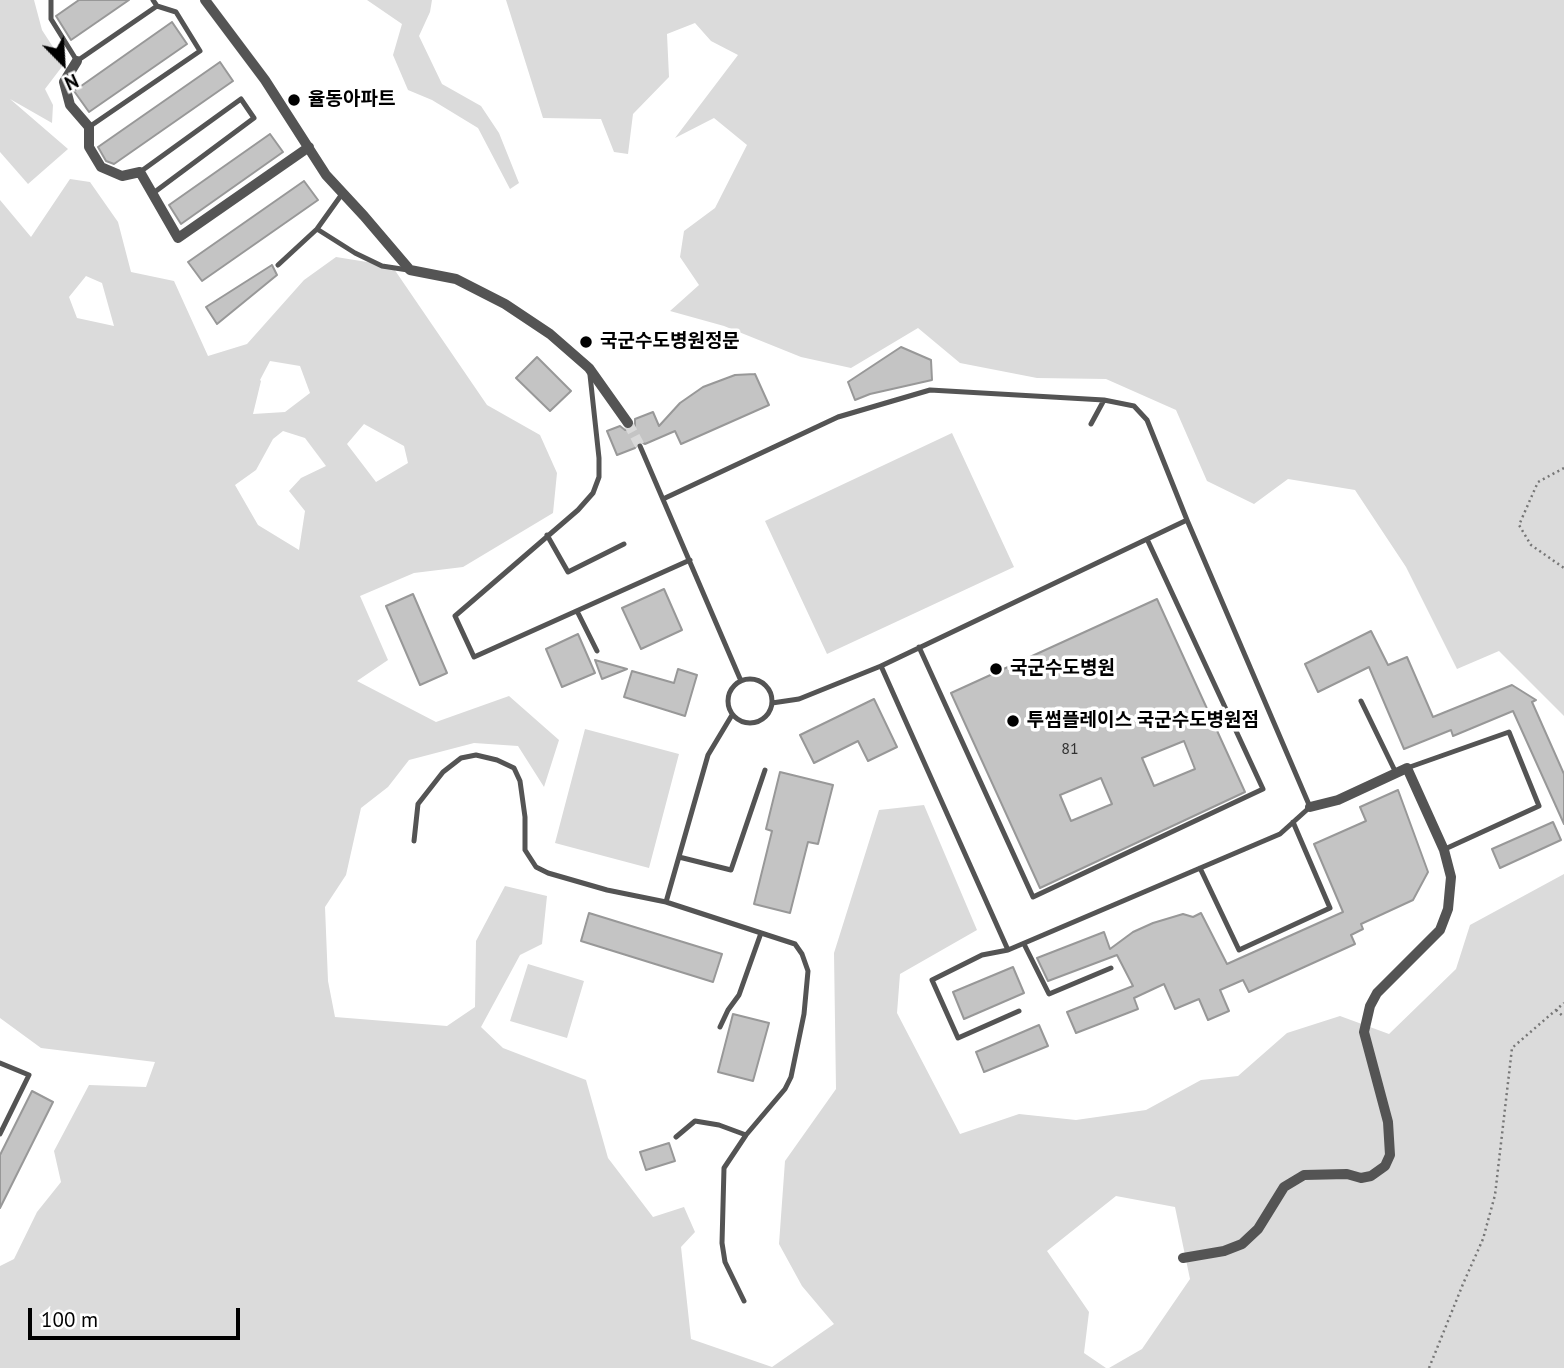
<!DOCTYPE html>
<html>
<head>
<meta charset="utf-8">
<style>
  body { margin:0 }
  #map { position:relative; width:1564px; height:1368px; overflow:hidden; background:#fff; font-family:"PT Sans",sans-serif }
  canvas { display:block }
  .north { position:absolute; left:28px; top:28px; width:70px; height:70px; -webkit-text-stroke:5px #fff; paint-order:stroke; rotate:156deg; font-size:19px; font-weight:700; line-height:28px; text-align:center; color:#000 }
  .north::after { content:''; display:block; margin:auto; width:24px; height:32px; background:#000; clip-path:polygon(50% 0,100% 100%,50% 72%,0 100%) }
  .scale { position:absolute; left:28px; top:1308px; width:212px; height:32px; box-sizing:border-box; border:4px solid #000; border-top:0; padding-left:9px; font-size:21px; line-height:24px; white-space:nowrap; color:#000; -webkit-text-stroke:5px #fff; paint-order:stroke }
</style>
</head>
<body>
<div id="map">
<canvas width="1564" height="1368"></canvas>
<div class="north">N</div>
<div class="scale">100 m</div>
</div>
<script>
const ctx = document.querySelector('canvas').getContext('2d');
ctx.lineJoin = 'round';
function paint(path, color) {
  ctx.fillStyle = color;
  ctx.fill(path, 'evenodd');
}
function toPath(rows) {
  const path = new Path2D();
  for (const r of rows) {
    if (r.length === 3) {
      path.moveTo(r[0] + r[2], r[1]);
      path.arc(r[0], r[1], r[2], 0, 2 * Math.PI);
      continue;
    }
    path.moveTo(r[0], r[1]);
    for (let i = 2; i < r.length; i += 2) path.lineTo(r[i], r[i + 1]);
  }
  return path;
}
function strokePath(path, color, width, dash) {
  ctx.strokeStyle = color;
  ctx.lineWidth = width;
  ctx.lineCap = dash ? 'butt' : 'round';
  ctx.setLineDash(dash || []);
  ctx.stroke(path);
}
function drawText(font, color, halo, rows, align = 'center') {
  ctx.font = font + ' "PT Sans","Noto Sans KR",sans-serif';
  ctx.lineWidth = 7;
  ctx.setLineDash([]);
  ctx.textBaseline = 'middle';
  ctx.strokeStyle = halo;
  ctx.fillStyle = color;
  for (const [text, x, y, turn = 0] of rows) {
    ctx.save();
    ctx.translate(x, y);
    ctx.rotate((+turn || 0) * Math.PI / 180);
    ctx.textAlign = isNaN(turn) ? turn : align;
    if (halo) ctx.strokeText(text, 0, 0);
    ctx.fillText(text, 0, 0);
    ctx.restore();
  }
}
paint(toPath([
  [0,0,34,0,42,30,64,64,45,89,53,105,52,123,10,99,68,149,28,184,0,152],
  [367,0,432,0,430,12,419,36,442,84,481,106,499,133,519,183,510,189,478,128,432,100,408,90,393,55,402,24],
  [506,0,1564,0,1564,716,1499,651,1457,669,1406,567,1355,490,1288,479,1254,504,1207,481,1176,410,1106,379,1037,378,960,363,918,328,851,368,801,357,724,326,670,311,699,285,680,257,684,231,715,208,747,145,714,118,675,138,738,55,711,41,695,23,667,34,669,77,633,114,628,154,614,152,601,119,543,118],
  [70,179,90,182,118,222,131,272,174,281,208,356,247,344,304,280,336,257,392,266,487,405,540,435,557,473,553,513,463,567,414,573,360,596,388,660,357,681,436,722,509,696,559,740,544,787,518,746,474,743,409,760,388,787,361,808,346,875,325,907,328,981,335,1017,447,1026,475,1007,476,941,505,886,547,896,542,944,520,955,481,1027,503,1048,586,1080,608,1158,653,1217,684,1207,695,1232,681,1247,691,1339,772,1367,834,1324,802,1286,779,1244,785,1161,836,1089,834,953,879,810,924,805,977,930,900,974,897,1013,960,1134,1019,1114,1076,1120,1146,1110,1201,1080,1238,1076,1287,1033,1340,1016,1389,1034,1456,969,1470,925,1564,874,1564,1368,1109,1368,1142,1349,1190,1279,1175,1207,1116,1196,1047,1251,1089,1312,1084,1353,1106,1368,0,1368,0,1266,14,1259,37,1212,61,1182,54,1151,89,1085,146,1087,155,1062,41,1048,0,1018,0,200,31,237],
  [86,276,102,283,114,326,77,318,69,297],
  [270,361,300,366,310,393,285,412,253,414,261,381,260,380],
  [364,424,404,446,408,463,376,482,347,444],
  [283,431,305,438,326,466,301,478,289,491,305,511,299,550,258,525,235,485,256,470,273,439],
  [952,433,1014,567,827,654,765,521],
  [585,729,679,754,649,868,555,843],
  [528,964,584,981,567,1038,510,1021]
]), '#dbdbdb');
const building = toPath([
  [79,0,129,0,71,40,56,16,79,0],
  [172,22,187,44,89,112,74,91,172,22],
  [220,62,233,81,114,164,106,161,98,147,220,62],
  [270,134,283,152,181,224,169,205,270,134],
  [304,181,318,200,202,281,188,262,304,181],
  [272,265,277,275,217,324,206,307,272,265],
  [901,347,931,360,932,380,870,394,855,400,848,382,901,347],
  [537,357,571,391,550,411,516,378,537,357],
  [755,374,769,405,681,444,675,431,645,444,639,441,635,448,617,455,607,431,620,426,625,430,632,430,635,426,635,419,653,412,659,426,680,403,703,387,735,375,755,374],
  [664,589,682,630,641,649,622,608,664,589],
  [413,594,447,673,420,685,386,606,413,594],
  [1157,599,1245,792,1040,888,951,693,1157,599],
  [1184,741,1195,769,1154,786,1142,758,1184,741],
  [1101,778,1112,804,1071,821,1060,795,1101,778],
  [1371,631,1388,665,1407,657,1433,717,1512,685,1536,700,1532,702,1564,774,1564,824,1513,711,1453,736,1451,730,1404,749,1369,667,1318,692,1305,664,1371,631],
  [578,634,595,673,562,687,546,649,578,634],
  [595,660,627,669,602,679,595,660],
  [678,669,697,675,685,716,624,697,632,671,674,683,678,669],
  [874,699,897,747,868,761,858,741,814,763,800,735,874,699],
  [780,772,833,785,818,844,808,842,790,913,754,904,772,831,766,829,780,772],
  [1398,790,1428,872,1413,900,1361,924,1363,929,1351,935,1355,944,1249,992,1243,980,1220,990,1229,1011,1208,1020,1199,999,1175,1009,1164,984,1134,998,1138,1009,1076,1033,1067,1012,1133,986,1117,955,1048,981,1037,958,1104,932,1110,949,1133,932,1153,923,1183,914,1193,917,1201,913,1227,964,1343,912,1314,844,1366,821,1360,807,1398,790],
  [1553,822,1561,840,1500,868,1492,849,1553,822],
  [589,913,722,954,713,982,581,941,589,913],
  [1013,967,1024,993,964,1019,953,992,1013,967],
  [733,1014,769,1023,753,1081,718,1072,733,1014],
  [1039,1025,1048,1046,984,1072,976,1052,1039,1025],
  [32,1091,53,1102,0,1208,0,1155,32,1091],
  [669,1143,675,1161,646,1170,640,1152,669,1143]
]);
paint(building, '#c4c4c4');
strokePath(building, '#989898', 2);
strokePath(toPath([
  [628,423,640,446]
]), '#d9d9d9', 10, [10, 5]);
strokePath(toPath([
  [1564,468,1538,482,1519,525,1531,545,1564,568],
  [1556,1010,1564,1017],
  [1429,1368,1463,1284,1483,1239,1495,1195,1512,1048,1564,1003]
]), '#767676', 2.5, [2, 3.5]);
strokePath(toPath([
  [51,0,51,19,77,61,157,6],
  [89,127,200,51,176,12,157,6,153,0],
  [140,172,241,99,254,118,152,194],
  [317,229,355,253,382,266,408,270],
  [278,265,317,229,342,194],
  [590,375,599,458,599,477,593,493,578,510,455,616,474,657,690,560],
  [1091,424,1104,400],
  [640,446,741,681],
  [663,499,838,417,930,390,1104,400,1134,406,1147,420,1187,520],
  [547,535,568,572,624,544],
  [577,611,597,651],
  [919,647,1033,897,1263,789,1147,539],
  [750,701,22],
  [1361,701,1396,773],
  [772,703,799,699,881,666,1008,950,1280,834,1310,807,1187,520,881,666],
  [732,715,708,755,666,902,795,944,802,954,808,971,804,1014,791,1077,785,1089,746,1135,724,1168,722,1243,725,1262,744,1301],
  [1407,768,1509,732,1539,806,1445,849],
  [414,841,418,804,443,772,461,758,476,755,497,760,514,768,520,781,525,817,525,850,536,867,548,873,607,890,666,902],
  [679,857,731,870,765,770],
  [1200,868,1239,950,1330,908,1293,822],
  [1024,944,1049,994,1111,968],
  [1008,950,982,955,932,980,958,1038,1019,1011],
  [720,1027,728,1010,739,995,761,933],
  [0,1063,29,1075,0,1134],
  [676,1137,695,1121,719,1125,746,1135]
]), '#545454', 5);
strokePath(toPath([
  [205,0,265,80,326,175,364,216,410,270,456,279,505,304,550,334,589,368,628,423],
  [77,61,64,82,70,105,89,127,89,147,101,167,122,176,140,172,178,238,309,147],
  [1183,1258,1224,1251,1242,1244,1258,1229,1284,1187,1304,1175,1347,1174,1361,1178,1371,1176,1385,1166,1390,1155,1388,1122,1364,1032,1370,1006,1377,993,1440,930,1448,909,1451,877,1444,850,1407,768,1338,800,1310,807]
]), '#545454', 10);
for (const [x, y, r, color] of [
  [294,100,7,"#000"],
  [586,342,7,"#000"],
  [996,669,7,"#000"],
  [1013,721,7,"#000"]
]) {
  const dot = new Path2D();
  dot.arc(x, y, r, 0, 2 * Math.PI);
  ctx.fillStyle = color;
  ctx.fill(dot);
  strokePath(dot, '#fff', 2.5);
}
drawText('16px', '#313131', null, [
  ["81",1070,749]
]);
drawText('bold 19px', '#000', '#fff', [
  ["율동아파트",308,100],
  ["국군수도병원정문",600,342],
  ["국군수도병원",1010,669],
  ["투썸플레이스 국군수도병원점",1027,721]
], 'left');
</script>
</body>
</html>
